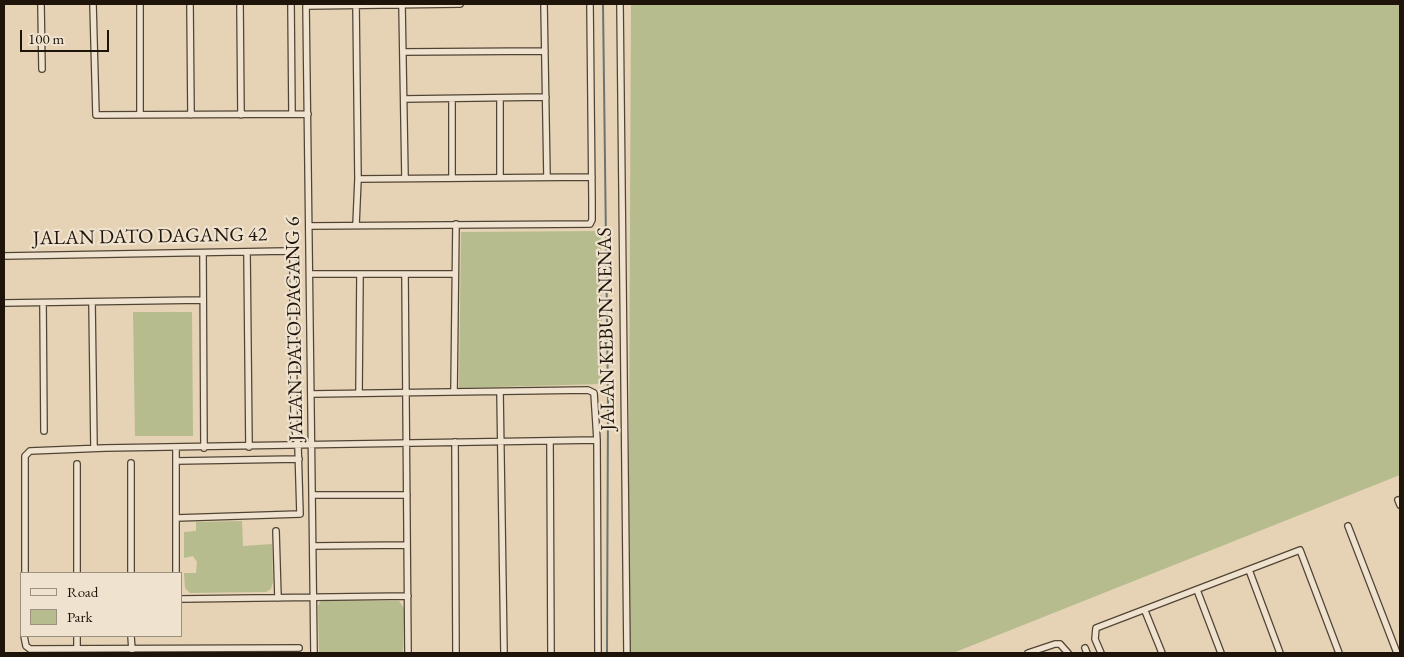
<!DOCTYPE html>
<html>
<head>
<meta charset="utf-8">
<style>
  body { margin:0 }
  #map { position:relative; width:1404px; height:657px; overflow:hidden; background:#e6d3b5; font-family:"EB Garamond",serif }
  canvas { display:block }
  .frame { position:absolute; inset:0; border:5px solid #1f140a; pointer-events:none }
  .legend { position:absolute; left:20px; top:572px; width:162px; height:65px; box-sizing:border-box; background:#efe2cf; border:1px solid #9c9080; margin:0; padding:6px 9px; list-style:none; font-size:15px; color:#1f140a }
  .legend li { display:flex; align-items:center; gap:10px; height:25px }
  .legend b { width:25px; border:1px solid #9c9080 }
  .scale { position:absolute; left:20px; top:30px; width:89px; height:22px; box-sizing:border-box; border:2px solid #1f140a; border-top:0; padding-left:6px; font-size:15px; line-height:18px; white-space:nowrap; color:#1f140a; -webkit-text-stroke:4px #efe2cf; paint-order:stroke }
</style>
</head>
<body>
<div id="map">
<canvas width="1404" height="657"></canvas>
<div class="frame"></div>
<ul class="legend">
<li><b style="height:6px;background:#efe2cf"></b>Road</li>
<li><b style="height:14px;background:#b6bc8d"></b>Park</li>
</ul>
<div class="scale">100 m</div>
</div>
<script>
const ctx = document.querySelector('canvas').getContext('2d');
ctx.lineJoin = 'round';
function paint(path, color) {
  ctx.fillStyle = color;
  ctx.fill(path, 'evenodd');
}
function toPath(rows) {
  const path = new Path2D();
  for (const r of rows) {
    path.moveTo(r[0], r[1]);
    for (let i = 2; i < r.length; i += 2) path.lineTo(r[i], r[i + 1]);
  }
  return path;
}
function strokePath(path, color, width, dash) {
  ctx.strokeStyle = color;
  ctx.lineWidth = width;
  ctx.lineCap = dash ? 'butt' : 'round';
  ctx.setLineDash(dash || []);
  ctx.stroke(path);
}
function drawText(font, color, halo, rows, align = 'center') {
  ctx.font = font + ' "EB Garamond",serif';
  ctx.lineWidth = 4.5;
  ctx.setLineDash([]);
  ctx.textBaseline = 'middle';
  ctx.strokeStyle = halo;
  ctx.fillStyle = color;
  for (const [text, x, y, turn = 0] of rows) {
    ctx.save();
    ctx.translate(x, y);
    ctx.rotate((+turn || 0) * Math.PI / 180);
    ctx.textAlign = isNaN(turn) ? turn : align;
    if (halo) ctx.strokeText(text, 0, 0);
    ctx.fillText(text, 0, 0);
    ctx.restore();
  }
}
paint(toPath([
  [631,4,1400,4,1400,475,953,653,628,653],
  [601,231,602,384,459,388,461,232],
  [133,312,192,312,193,436,135,436],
  [242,521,243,546,272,544,273,582,271,589,266,592,190,593,185,588,184,573,196,573,197,562,193,556,184,558,184,532,196,531,196,522],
  [321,600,399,601,404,608,403,653,319,653,318,606]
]), '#b6bc8d');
strokePath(toPath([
  [603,4,608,401,607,653]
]), '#697572', 2);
const minor = toPath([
  [41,4,42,69],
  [93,4,96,115,308,114],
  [140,4,140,115],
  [190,4,191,115],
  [240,4,241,115],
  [291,4,292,114],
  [306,4,314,653],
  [544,4,547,177],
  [620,4,627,653],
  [402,5,405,178],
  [306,6,460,4],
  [403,52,545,51],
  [404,99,546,97],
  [452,99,452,178],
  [500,99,500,177],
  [358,179,592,177],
  [356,225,358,179,356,4],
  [310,226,590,224,592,220,592,199,590,4],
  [247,253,249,447],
  [203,254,204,448],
  [4,256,287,251,293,257,294,424,298,446,300,514,176,518],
  [311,274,455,274],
  [405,274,408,653],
  [92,302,94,448],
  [4,303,203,300],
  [43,303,44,431],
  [454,392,456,224],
  [500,392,504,653],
  [359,393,360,274],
  [312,394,588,390,594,393,597,440,598,653],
  [550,441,551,653],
  [455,442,456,653],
  [176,448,176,573],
  [176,461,299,459],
  [131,463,131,573],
  [312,495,407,495],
  [1398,500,1400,505],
  [1348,526,1397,653],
  [276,531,278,598],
  [313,546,407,545],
  [1249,570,1280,653],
  [25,573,25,456,30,451,105,448,597,440],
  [77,573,77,464],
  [1197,590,1221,653],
  [181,599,408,596],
  [1145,611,1162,653],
  [24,636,26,646,30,649,299,648],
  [77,636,77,649],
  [131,636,132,650],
  [1085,648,1087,653],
  [1028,653,1055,644,1060,644,1068,653],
  [1101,653,1095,639,1096,628,1300,550,1339,653]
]);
strokePath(minor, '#514435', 8);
strokePath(minor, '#efe2cf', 5.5);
drawText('20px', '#1f140a', '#efe2cf', [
  ["JALAN DATO DAGANG 42",150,237,-1],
  ["JALAN DATO DAGANG 6",295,329,-91],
  ["JALAN KEBUN NENAS",607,329,-91]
]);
</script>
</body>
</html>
